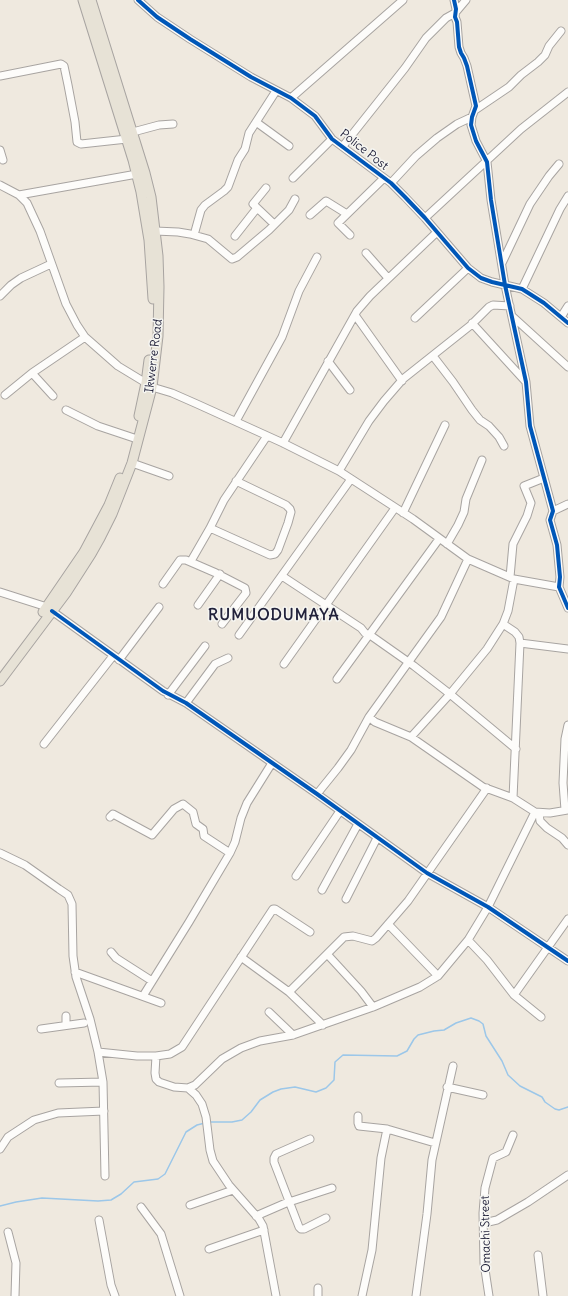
<!DOCTYPE html>
<html>
<head>
<meta charset="utf-8">
<style>
  body { margin:0 }
  canvas { display:block; background:#efe9df }
</style>
</head>
<body>
<canvas width="568" height="1296"></canvas>
<script>
const ctx = document.querySelector('canvas').getContext('2d');
ctx.lineJoin = 'round';
function toPath(rows) {
  const path = new Path2D();
  for (const r of rows) {
    path.moveTo(r[0], r[1]);
    for (let i = 2; i < r.length; i += 2) path.lineTo(r[i], r[i + 1]);
  }
  return path;
}
function strokePath(path, color, width, dash) {
  ctx.strokeStyle = color;
  ctx.lineWidth = width;
  ctx.lineCap = dash ? 'butt' : 'round';
  ctx.setLineDash(dash || []);
  ctx.stroke(path);
}
function drawText(font, color, halo, rows, align = 'center') {
  ctx.font = font + ' Delius,sans-serif';
  ctx.lineWidth = 3;
  ctx.setLineDash([]);
  ctx.textBaseline = 'middle';
  ctx.strokeStyle = halo;
  ctx.fillStyle = color;
  for (const [text, x, y, turn = 0] of rows) {
    ctx.save();
    ctx.translate(x, y);
    ctx.rotate((+turn || 0) * Math.PI / 180);
    ctx.textAlign = isNaN(turn) ? turn : align;
    if (halo) ctx.strokeText(text, 0, 0);
    ctx.fillText(text, 0, 0);
    ctx.restore();
  }
}
strokePath(toPath([
  [208,1122,232,1122,242,1120,251,1112,260,1100,273,1092,281,1089,295,1087,316,1092,326,1088,334,1080,335,1062,343,1055,397,1056,407,1051,414,1039,418,1035,434,1031,444,1030,456,1023,471,1018,479,1021,483,1024,486,1036,502,1061,508,1075,520,1086,542,1097,545,1102,555,1109,559,1110,568,1107],
  [0,1206,16,1202,42,1198,98,1201,111,1200,121,1194,134,1182,158,1179,165,1174,186,1132,197,1125,205,1123]
]), '#9cc7e9', 1.5);
const minor = toPath([
  [138,0,157,17,190,39,251,77,291,98,315,116,332,139,391,183,405,197,425,218,468,268,481,278,492,282,522,289,544,303,568,323],
  [454,0,456,9,455,17,457,22,459,47,461,53,464,58,467,66,476,106,472,117,471,125,476,141,487,162,491,200,505,285,526,382,530,426,553,511,550,520,557,545,560,577,559,587,568,608],
  [0,76,61,64,64,66,68,85,75,122,77,142,81,144,127,139],
  [291,98,403,0],
  [475,110,509,87,521,75,538,62,545,55,549,46,561,31],
  [256,122,289,146],
  [133,132,159,125,173,124],
  [343,146,405,68,426,38,446,18,455,13,466,0],
  [0,150,3,160],
  [293,178,332,139],
  [391,183,416,156,437,138,457,124,472,117],
  [0,185,19,195,27,203,40,231,66,304,77,325,85,337,118,366,146,383],
  [266,188,253,204,274,224],
  [19,195,137,174],
  [310,215,326,201,347,214],
  [425,218,521,129,568,92],
  [155,231,178,232,190,234,208,239,232,259,237,257,269,230,289,210,295,199],
  [194,235,201,210,205,205,224,191,228,187,238,160,245,149,249,133,276,91],
  [350,235,338,223,384,178],
  [235,236,257,208],
  [366,253,388,278],
  [502,263,530,204,549,176,559,164],
  [522,289,560,209,568,196],
  [0,296,11,285,21,278,51,264],
  [355,315,402,381],
  [512,316,568,367],
  [561,317,568,306],
  [415,318,468,268],
  [472,323,525,381],
  [433,356,453,382,472,410,480,420,489,426,499,437,504,446],
  [328,361,350,390],
  [32,373,53,396],
  [152,387,172,393,197,404,283,443,339,471,413,519,468,559,514,579,559,587],
  [5,395,32,373,85,337],
  [66,410,98,426,134,438],
  [236,421,282,337,299,291,317,257],
  [283,443,357,311,370,296,437,232],
  [132,463,169,476],
  [339,471,369,421,384,401,403,379,471,325,489,307,493,305,510,306],
  [553,511,568,504],
  [403,513,445,425],
  [210,528,270,555,275,554,278,550,288,523,291,512,290,509,286,505,236,481],
  [447,544,458,525,464,512,466,499,482,460],
  [191,561,210,528,224,500,267,436],
  [282,576,361,628,365,633,370,635,414,666,450,694,516,749],
  [510,577,513,544,527,516,531,503,524,486,544,478],
  [163,584,180,560,186,560,216,573,245,588,246,593,222,624],
  [0,592,47,607],
  [198,605,220,574],
  [52,611,163,691,186,703,317,794,427,873,488,907,568,961],
  [503,624,515,632,519,637,520,643,513,798],
  [239,635,351,479],
  [520,643,568,649],
  [119,660,159,607],
  [284,664,395,508],
  [337,679,439,539],
  [168,695,205,646],
  [186,703,215,664,228,658],
  [369,717,375,722,411,737,483,787,513,798,535,812,550,813,568,810],
  [411,737,450,694,487,649,503,624,508,611,514,579],
  [44,744,113,656],
  [317,794,338,768,351,750,369,717,441,617,468,559],
  [565,810,563,783,565,739,568,725],
  [539,813,540,821,547,828,562,838,568,845],
  [110,817,113,814,152,835,174,809,183,804,193,812,196,824,203,829,204,836,230,853],
  [0,853,25,865,59,889,68,895,72,904,73,956,76,977,90,1019,98,1052,103,1082,105,1176],
  [296,876,340,811],
  [322,890,358,824],
  [346,899,377,838],
  [388,924,438,976],
  [468,940,487,960,514,995,541,1017],
  [111,952,116,958,152,981],
  [327,954,361,991,373,1007],
  [241,957,289,992,323,1025],
  [75,972,161,1003],
  [289,992,344,937,353,936,372,941,376,938,408,901,487,788],
  [514,995,568,919],
  [143,996,189,922,230,853,235,842,241,818,247,803,272,763],
  [269,1012,293,1035],
  [66,1016,66,1025],
  [41,1029,84,1023],
  [98,1052,137,1056,156,1056,170,1054,182,1047,273,909,275,909,310,932],
  [156,1056,155,1073,156,1079,159,1082,174,1087,188,1088,195,1085,222,1059,241,1048,260,1041,293,1035,373,1007,420,987,438,976,468,940,488,907,535,812],
  [59,1083,103,1082],
  [447,1087,483,1095],
  [188,1088,196,1095,202,1104,206,1117,210,1150,213,1161,229,1185,259,1219,263,1226,276,1296],
  [358,1116,358,1123,359,1126,387,1129,435,1143],
  [310,1139,276,1154,274,1158,274,1162,299,1227,301,1229,304,1229,326,1218],
  [0,1149,8,1137,34,1120,58,1113,104,1111],
  [190,1205,233,1190],
  [141,1207,161,1234,180,1296],
  [256,1216,286,1203,332,1188],
  [99,1220,111,1285,115,1296],
  [484,1223,497,1220,528,1202,568,1175],
  [8,1232,16,1263,15,1296],
  [209,1249,264,1230],
  [538,1255,543,1296],
  [318,1288,318,1296],
  [362,1296,372,1250,381,1158,387,1129],
  [416,1296,427,1214,432,1160,453,1066],
  [489,1296,484,1263,483,1213,485,1188,493,1158,506,1152,513,1135]
]);
const major = toPath([
  [83,0,133,160,141,192,149,240,153,299],
  [139,416,146,383,149,360],
  [43,612,84,552,109,505,120,478],
  [0,681,66,593,91,554,100,538,112,514,132,463,152,387,158,336,159,287,158,256,151,197,145,173,91,0]
]);
strokePath(minor, '#a8a4a1', 9);
strokePath(major, '#a8a4a1', 11);
strokePath(minor, '#fdfcfa', 7);
strokePath(major, '#e7e2d6', 9);
strokePath(toPath([
  [138,0,157,17,190,39,251,77,291,98,315,116,332,139,391,183,405,197,425,218,468,268,481,278,492,282,522,289,544,303,568,323],
  [454,0,456,9,455,17,457,22,459,47,461,53,464,58,467,66,476,106,472,117,471,125,476,141,487,162,491,200,505,285,526,382,530,426,553,511,550,520,557,545,560,577,559,587,568,608],
  [52,611,163,691,186,703,317,794,427,873,488,907,568,961]
]), '#0057b8', 4);
drawText('12px', '#22223b', '#f6f6f2', [
  ["Police Post",364,150,38],
  ["Ikwerre Road",154,356,-83],
  ["Omachi Street",486,1234,-91]
]);
ctx.letterSpacing = '1px';
drawText('bold 16px', '#22223b', '#f6f6f2', [
  ["RUMUODUMAYA",274,615]
]);
ctx.letterSpacing = '0px';
</script>
</body>
</html>
